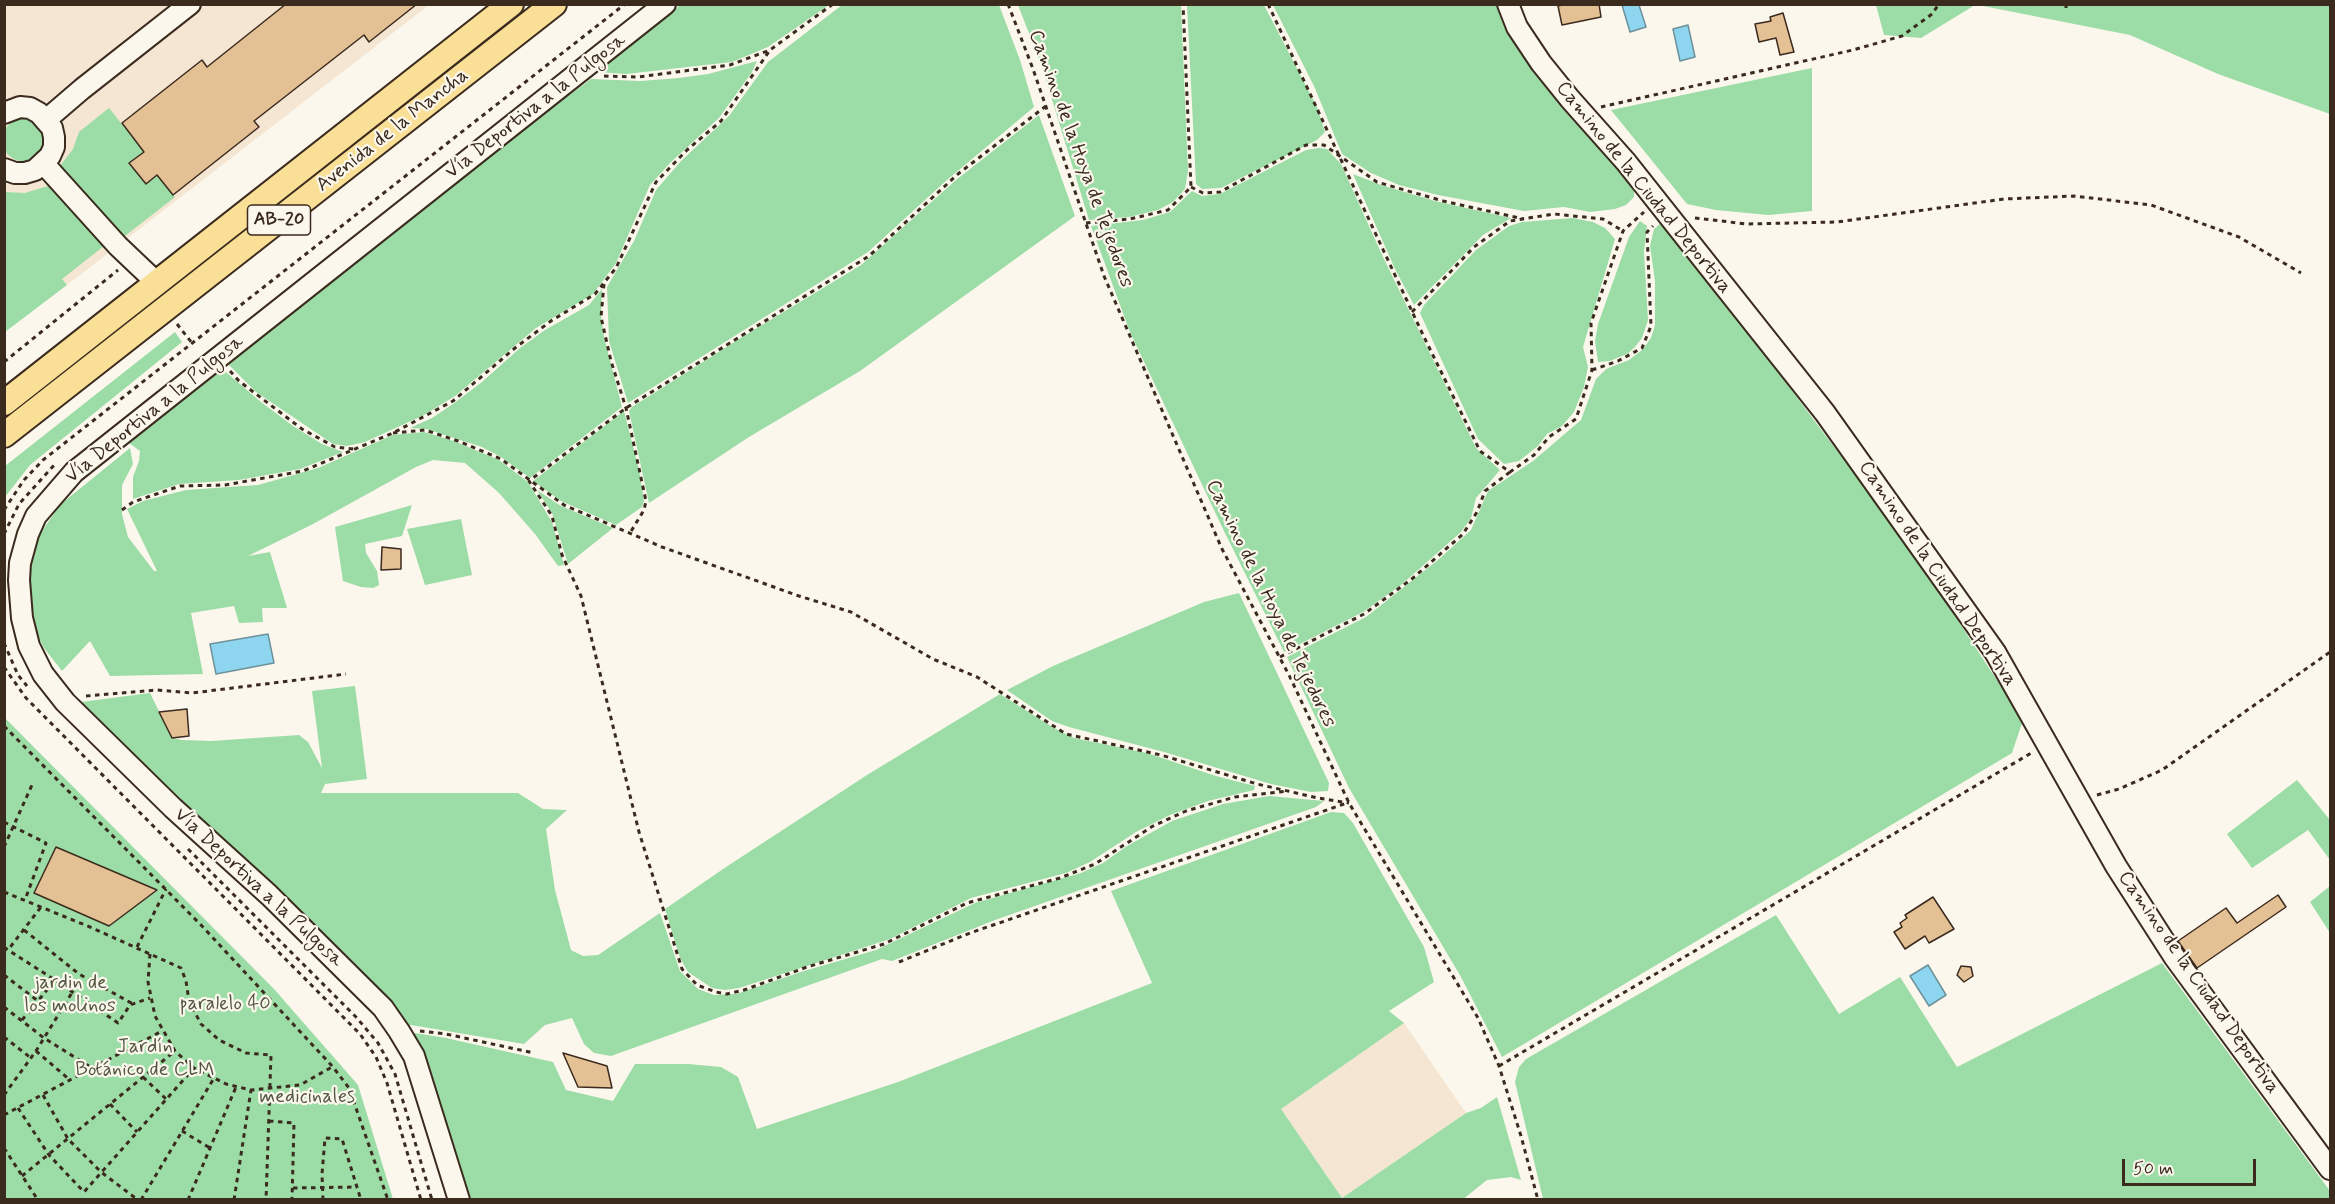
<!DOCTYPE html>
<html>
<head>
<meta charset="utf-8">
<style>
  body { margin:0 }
  #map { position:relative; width:2335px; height:1204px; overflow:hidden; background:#fbf7ec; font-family:Mynerve,sans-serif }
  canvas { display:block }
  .frame { position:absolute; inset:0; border:6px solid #3b2a1e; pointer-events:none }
  .scale { position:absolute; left:2122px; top:1159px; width:134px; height:27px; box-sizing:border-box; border:3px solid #3b2a1e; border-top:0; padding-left:8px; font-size:18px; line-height:21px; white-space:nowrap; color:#3b2a1e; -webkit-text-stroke:4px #fbf7ec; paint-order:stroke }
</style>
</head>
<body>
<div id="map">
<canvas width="2335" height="1204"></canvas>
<div class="frame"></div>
<div class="scale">50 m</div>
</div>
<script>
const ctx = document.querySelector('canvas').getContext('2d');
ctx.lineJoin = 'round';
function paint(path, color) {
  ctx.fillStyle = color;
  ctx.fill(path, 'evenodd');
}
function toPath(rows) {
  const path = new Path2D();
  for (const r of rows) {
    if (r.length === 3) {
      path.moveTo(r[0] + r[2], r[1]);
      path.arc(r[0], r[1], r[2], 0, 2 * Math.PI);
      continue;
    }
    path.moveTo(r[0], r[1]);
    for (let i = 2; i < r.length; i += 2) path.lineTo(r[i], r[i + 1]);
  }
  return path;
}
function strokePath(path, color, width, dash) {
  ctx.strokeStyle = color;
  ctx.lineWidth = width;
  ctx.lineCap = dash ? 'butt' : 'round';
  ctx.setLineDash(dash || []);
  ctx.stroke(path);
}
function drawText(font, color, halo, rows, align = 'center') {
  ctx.font = font + ' Mynerve,sans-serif';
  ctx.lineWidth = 4.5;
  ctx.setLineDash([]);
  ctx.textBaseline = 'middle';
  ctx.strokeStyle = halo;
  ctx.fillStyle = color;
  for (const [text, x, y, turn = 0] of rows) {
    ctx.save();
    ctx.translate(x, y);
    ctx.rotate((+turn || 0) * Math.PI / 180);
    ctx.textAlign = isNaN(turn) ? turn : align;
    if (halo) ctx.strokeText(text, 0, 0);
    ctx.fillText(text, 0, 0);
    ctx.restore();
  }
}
paint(toPath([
  [5,5,429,5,67,285,5,219],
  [1404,1023,1466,1113,1342,1198,1281,1109]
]), '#f4e6d2');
paint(toPath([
  [680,5,680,4,829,5,768,47,732,62,626,74,598,72],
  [842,5,999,5,1020,60,1034,107,947,180,868,252,628,403,609,341,607,287,634,241,656,190,681,161,729,116,768,62],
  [1018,5,1181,5,1188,171,1185,189,1173,202,1158,210,1129,217,1089,220,1042,67],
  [1187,5,1264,5,1317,107,1325,132,1317,140,1221,188,1202,189,1196,184],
  [1273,5,1496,5,1531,59,1625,171,1634,187,1634,197,1626,205,1615,209,1590,212,1564,207,1524,211,1438,195,1399,185,1371,173,1342,154,1314,86],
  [1876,5,1876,4,1975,5,1921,38,1884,35],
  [1978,5,2330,5,2330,114,2218,74,2130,35],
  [757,61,752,72,719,118,671,162,650,185,616,263,593,294,536,328,455,396,424,415,365,442,347,446,333,444,256,392,226,362,488,155,591,79,640,81,679,78,708,74],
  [1812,68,1812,211,1768,215,1716,210,1687,204,1611,110],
  [109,108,144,152,130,164,146,184,157,175,175,197,121,239,60,166,73,149,79,132],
  [1039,115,1075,216,860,371,749,437,649,503,629,411,632,407,739,339,861,265,956,180],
  [23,140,21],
  [1319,148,1327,149,1341,164,1383,257,1476,448,1500,470,1476,498,1471,518,1461,532,1401,585,1363,612,1284,652,1223,529,1130,332,1091,226,1143,220,1170,212,1192,191,1202,196,1220,194,1306,150],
  [1353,174,1381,185,1435,201,1511,218,1483,235,1414,305,1395,269],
  [48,186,56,191,104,246,62,279,67,285,5,332,5,192,25,193],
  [1573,218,1593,222,1605,228,1615,239,1583,347,1588,367,1584,387,1574,412,1562,426,1547,434,1538,446,1519,461,1504,464,1478,439,1420,313,1424,305,1476,250,1509,226,1522,222],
  [1640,221,1647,226,1644,252,1648,320,1642,338,1635,347,1627,354,1610,361,1598,362,1595,341,1598,324,1629,237],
  [1662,222,1699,267,1913,552,2023,720,2012,753,1502,1057,1461,977,1349,788,1287,657,1366,617,1438,560,1471,530,1488,491,1533,461,1581,420,1596,379,1606,369,1629,360,1642,350,1651,338,1655,325,1655,281,1650,246,1654,229],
  [602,289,601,316,604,337,622,407,530,478,501,457,482,447,426,429,410,428,432,418,453,404,482,382,520,348,545,330,589,305],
  [175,332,182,342,30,465,5,497,5,466],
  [220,367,261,402,293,426,322,444,343,452,300,469,239,480,179,484,133,499,133,477,139,461,140,451,125,440],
  [624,411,639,470,644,501,642,507,616,525,561,501,533,481],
  [424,432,454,441,499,460,528,482,552,522,564,565,558,566,535,534,499,493,465,463,433,460,416,467,313,524,248,556,270,552,287,608,262,608,263,622,239,623,234,606,191,613,203,674,110,676,90,641,62,671,44,648,33,626,28,596,28,560,41,532,61,504,130,448,133,464,122,485,122,514,128,537,154,571,157,571,127,509,143,501,186,490,258,485,318,468,393,435],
  [537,490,561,506,613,528,568,564,552,513],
  [412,505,402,536,365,544,366,553,377,571,379,585,373,588,361,587,343,581,335,527],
  [461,519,472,575,425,585,407,529],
  [1239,593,1329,783,1328,791,1311,792,1271,784,1164,752,1069,727,1052,721,1007,690,1053,666,1204,602],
  [355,686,367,779,325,784,321,793,518,793,543,809,567,810,546,829,555,890,571,950,583,956,598,955,660,913,680,971,698,989,714,995,736,994,804,971,876,950,975,903,1081,873,1103,863,1127,846,1172,821,1223,804,1269,796,1324,801,1316,807,995,920,892,961,882,959,611,1056,594,1053,584,1044,572,1018,545,1025,524,1044,405,1024,310,923,241,856,171,792,152,779,81,702,150,693,172,738,182,740,211,741,299,735,308,742,322,768,312,691],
  [1000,694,1054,728,1074,738,1147,753,1216,776,1255,786,1254,790,1208,801,1170,815,1136,832,1090,862,1066,873,971,898,890,939,739,988,725,990,712,988,688,972,680,958,665,909,726,867,867,775],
  [5,718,274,989,358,1085,393,1199,5,1199],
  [2297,780,2330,820,2330,860,2308,830,2252,868,2227,834],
  [1331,812,1344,813,1353,823,1424,947,1434,982,1389,1011,1404,1023,1281,1109,1342,1198,1466,1113,1481,1108,1497,1097,1521,1180,1511,1177,1487,1180,1462,1200,466,1199,410,1035,415,1033,446,1038,553,1062,566,1090,613,1101,635,1064,688,1064,721,1067,738,1077,757,1129,898,1082,1152,983,1111,891],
  [2330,886,2330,933,2310,902],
  [1776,915,1839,1014,1900,977,1957,1067,2162,963,2330,1191,2330,1199,1543,1199,1515,1082,1519,1067,1526,1059]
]), '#9cdca6');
const water = toPath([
  [1622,5,1639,5,1646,27,1630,32,1622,5],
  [1688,25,1695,57,1680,61,1673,29,1688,25],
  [268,634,274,663,216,674,210,644,268,634],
  [1928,965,1946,995,1929,1006,1910,976,1928,965]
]);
paint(water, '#8ed6ef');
strokePath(water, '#6d919b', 1.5);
const building = toPath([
  [286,4,417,4,369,42,364,35,254,121,259,127,173,195,157,175,146,184,129,163,144,152,122,123,202,60,207,67,286,4],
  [1567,4,1599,4,1601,17,1562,25,1558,6,1567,4],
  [1783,13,1794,52,1780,55,1776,38,1759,42,1755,24,1771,21,1770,17,1783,13],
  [382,547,401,549,401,569,381,570,382,547],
  [187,709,189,736,172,738,159,712,187,709],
  [56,847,157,890,109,926,34,893,56,847],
  [2278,895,2286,907,2197,968,2178,941,2226,908,2237,923,2278,895],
  [1933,897,1954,929,1929,943,1925,936,1905,949,1894,932,1902,927,1900,923,1907,918,1905,915,1933,897],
  [1961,966,1971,967,1973,976,1964,982,1957,975,1961,966],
  [563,1053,607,1066,612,1088,578,1087,563,1053]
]);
paint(building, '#e4c095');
strokePath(building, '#3b2a1e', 1.5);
const minor = toPath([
  [1508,4,1517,27,1541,63,1570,99,1626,162,1825,413,1995,652,2116,866,2175,958,2330,1169],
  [4,113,20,107,30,108,39,113,52,128,54,137,54,147,50,156,35,170,25,173,15,173,4,169],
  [47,119,82,89,190,4],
  [44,164,118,246,157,283],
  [459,1200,414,1056,399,1031,383,1008,269,895,173,808,65,702,43,674,29,646,22,618,19,580,20,563,28,534,36,516,74,472,665,4]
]);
const major = toPath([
  [4,403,511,4],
  [4,435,554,4]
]);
strokePath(minor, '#3b2a1e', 24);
strokePath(major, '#3b2a1e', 28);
strokePath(toPath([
  [1008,4,1033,69,1104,276,1222,549,1290,677,1349,803,1478,1018,1499,1066,1521,1136,1538,1200],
  [1268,4,1424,337,1480,451,1510,472,1534,455,1549,437,1576,419,1592,370,1591,323,1623,231,1644,212],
  [2066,4,2066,8],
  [604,76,638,77,730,65,770,50,833,4],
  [1046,106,958,174,869,256,626,408,529,481,552,516,562,555,581,596,639,832,682,969,697,985,716,992,727,994,744,990,807,967,884,944,967,903,1060,878,1095,864,1153,826,1186,811,1235,797,1289,791],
  [1601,107,1853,50,1902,36,1932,14,1939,4],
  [1191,187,1203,193,1220,192,1306,145,1324,145,1377,182,1443,201,1524,219],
  [1695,218,1747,224,1837,222,2004,199,2074,196,2151,205,2239,237,2301,273],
  [1086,223,1130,219,1168,210,1191,187,1183,4],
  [604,284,601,317,611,361,626,408,646,501,644,510,630,533],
  [1412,312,1474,247,1510,221,1554,214,1603,219,1623,231],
  [177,324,192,343],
  [4,362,118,270],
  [1592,370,1618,361,1642,348,1651,326,1647,232,1653,226],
  [230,371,239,381,302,429,335,447,354,449],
  [393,433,425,430,458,441,501,459,564,505,662,547,799,596,851,612,933,659,977,677,1066,734,1161,755,1257,784,1318,798,1349,803],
  [4,510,24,480,43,460,625,4],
  [122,510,133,502,180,486,225,485,303,471,393,433,453,401,515,348,551,321,595,294,616,268,656,182,687,150,721,121,770,50],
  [4,534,19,504,56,463],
  [4,643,18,675,27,686],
  [1280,657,1364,614,1413,578,1463,534,1477,512,1485,491,1510,472],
  [4,667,26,698,360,1034,376,1057,387,1083,421,1200],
  [86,696,157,690,192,693,346,674],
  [4,726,201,925,333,1067,349,1088,388,1200],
  [2097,795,2119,789,2162,770,2330,652],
  [4,822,46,843,25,900],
  [4,847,32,785],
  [188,849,356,1017,378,1043,395,1074,432,1200],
  [4,892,90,927,181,968,186,981,189,1001,201,1024,219,1040,246,1053,271,1055,266,1200],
  [24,930,79,974,133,1004],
  [4,947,8,950,41,907],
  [137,947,166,889],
  [150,954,148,982,155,1016,175,1051,194,1068,226,1084,251,1090,300,1085,332,1067],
  [899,962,970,933,1347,803],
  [4,975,38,1001,55,980,8,950],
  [55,980,118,1023,130,1005,150,998],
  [4,1007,44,1038,92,1068],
  [22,1020,38,1001],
  [420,1031,446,1034,534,1053],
  [4,1037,31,1058],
  [36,1051,70,1080],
  [1499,1066,2033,752],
  [143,1077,166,1099],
  [4,1095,36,1051,73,991],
  [43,1095,68,1139,101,1172,138,1200],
  [110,1104,137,1132],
  [18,1108,49,1155,84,1192,194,1068],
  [4,1115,162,1031],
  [269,1121,294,1123,292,1200],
  [182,1131,210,1148],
  [4,1148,36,1197,40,1200],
  [22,1176,175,1051],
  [293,1188,357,1187],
  [141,1200,214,1078],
  [188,1200,236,1087],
  [234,1200,251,1090],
  [323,1200,322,1174,325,1138,342,1139,361,1200]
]), '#3b2a1e', 3, [4.5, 4.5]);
strokePath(minor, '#fbf7ec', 20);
strokePath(major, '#fadf96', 24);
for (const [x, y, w] of [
  [279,220,63]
]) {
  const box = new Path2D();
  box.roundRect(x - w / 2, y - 15, w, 30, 4.5);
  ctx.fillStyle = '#fbf7ec';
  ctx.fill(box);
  strokePath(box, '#3b2a1e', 1.5);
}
drawText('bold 18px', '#3b2a1e', null, [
  ["AB-20",279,220]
]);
drawText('20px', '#3b2a1e', '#fbf7ec', [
  ["Vía Deportiva a la Pulgosa",536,107,-38],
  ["Avenida de la Mancha",393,131,-38],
  ["Camino de la Hoya de Tejedores",1080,159,70],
  ["Camino de la Ciudad Deportiva",1643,188,51],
  ["Vía Deportiva a la Pulgosa",155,410,-39],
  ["Camino de la Ciudad Deportiva",1937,574,56],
  ["Camino de la Hoya de Tejedores",1270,604,64],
  ["Vía Deportiva a la Pulgosa",258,888,43],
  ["Camino de la Ciudad Deportiva",2198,983,55]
]);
drawText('20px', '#535640', '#fbf7ec', [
  ["jardin de",70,984],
  ["los molinos",70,1007],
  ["paralelo 40",225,1005],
  ["Jardín",145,1048],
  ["Botánico de CLM",145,1071],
  ["medicinales",307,1098]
]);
</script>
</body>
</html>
